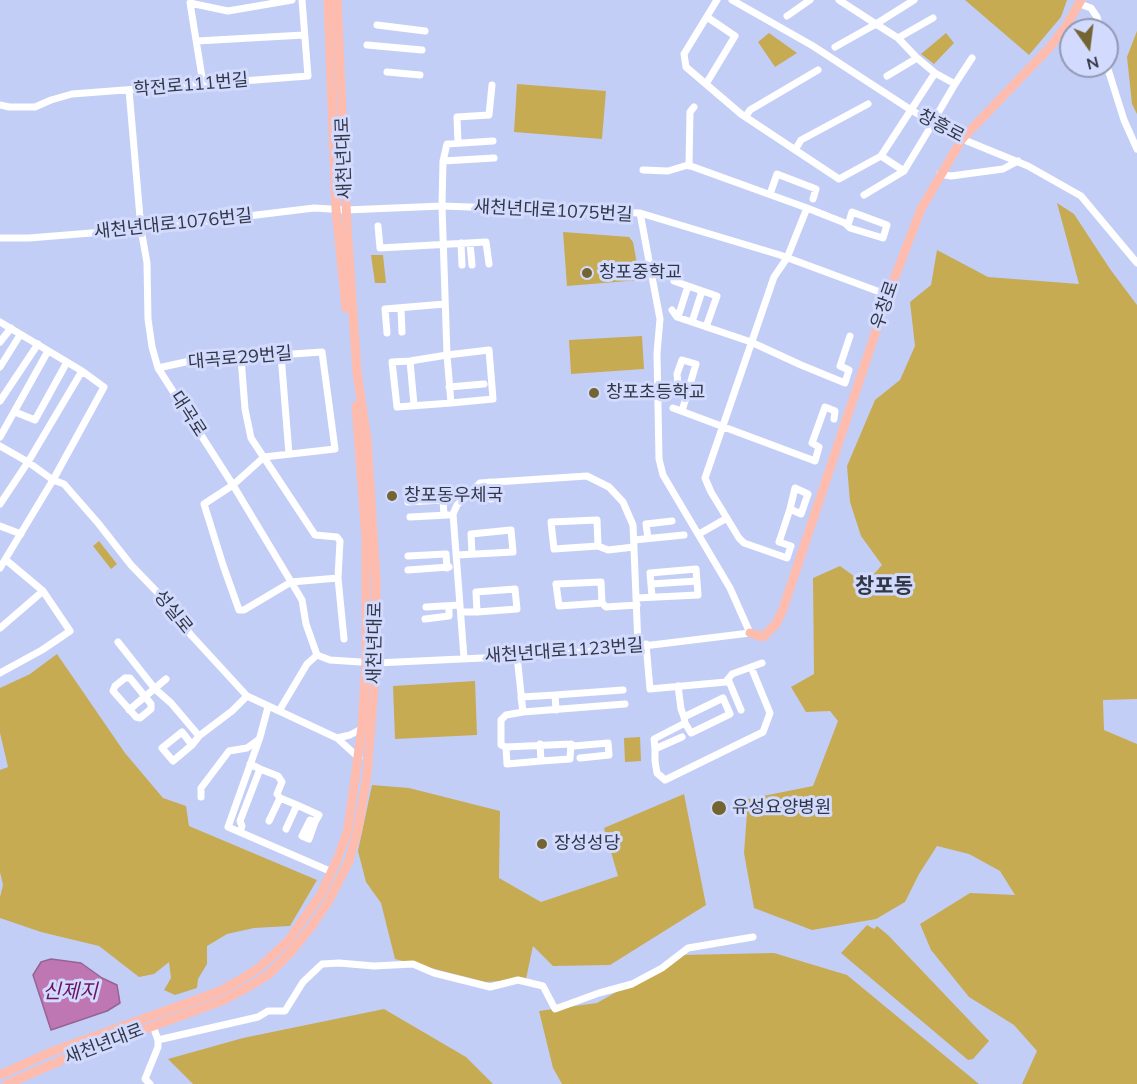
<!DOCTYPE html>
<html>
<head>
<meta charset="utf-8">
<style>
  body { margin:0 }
  #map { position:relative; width:1137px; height:1084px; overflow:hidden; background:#c3cef7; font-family:Mulish,sans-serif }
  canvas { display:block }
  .north { position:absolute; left:1059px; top:18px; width:60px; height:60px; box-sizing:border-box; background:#d2dbfd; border:2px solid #9299b4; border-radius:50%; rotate:166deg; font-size:16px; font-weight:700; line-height:24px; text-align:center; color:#323747 }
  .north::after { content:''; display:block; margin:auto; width:21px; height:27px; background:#736431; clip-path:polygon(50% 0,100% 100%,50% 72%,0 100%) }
</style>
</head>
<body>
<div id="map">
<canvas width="1137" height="1084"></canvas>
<div class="north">N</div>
</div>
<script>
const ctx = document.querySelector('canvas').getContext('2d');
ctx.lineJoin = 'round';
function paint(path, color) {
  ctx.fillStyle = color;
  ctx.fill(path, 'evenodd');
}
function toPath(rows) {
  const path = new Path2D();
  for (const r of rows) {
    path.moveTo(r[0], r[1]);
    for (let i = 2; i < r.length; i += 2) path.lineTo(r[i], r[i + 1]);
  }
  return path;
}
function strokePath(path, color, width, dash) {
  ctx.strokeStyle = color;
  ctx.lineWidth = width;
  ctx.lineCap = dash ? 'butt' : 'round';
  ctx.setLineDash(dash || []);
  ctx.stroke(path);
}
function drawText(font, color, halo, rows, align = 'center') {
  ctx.font = font + ' Mulish,"Noto Sans KR",sans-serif';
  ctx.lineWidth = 6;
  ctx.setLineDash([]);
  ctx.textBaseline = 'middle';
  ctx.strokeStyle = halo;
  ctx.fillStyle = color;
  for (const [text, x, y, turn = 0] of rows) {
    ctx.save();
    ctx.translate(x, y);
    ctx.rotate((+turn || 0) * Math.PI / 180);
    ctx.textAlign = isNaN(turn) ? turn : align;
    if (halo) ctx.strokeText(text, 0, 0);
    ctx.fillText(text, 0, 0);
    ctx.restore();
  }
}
paint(toPath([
  [965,0,1067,0,1061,17,1029,55],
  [1137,31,1137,114,1132,104,1127,57],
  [769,33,797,53,775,67,758,42],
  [946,33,954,43,934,64,921,54],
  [517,84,606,91,602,139,514,132],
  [1057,203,1074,214,1110,269,1137,305,1137,699,1103,700,1104,730,1137,744,1137,1084,1022,1084,1037,1051,1014,1025,969,997,931,950,920,924,970,893,1015,895,1000,871,969,854,937,846,919,874,905,902,876,919,812,930,754,908,744,853,748,799,813,786,838,721,830,711,806,712,791,687,814,674,813,578,840,566,865,584,882,565,861,536,850,502,847,466,875,400,900,380,915,346,910,302,931,285,937,250,988,277,1079,284],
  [563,232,629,237,633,242,640,280,567,286],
  [371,255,383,255,386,283,375,283],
  [642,336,644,369,571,374,569,340],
  [99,541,117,564,111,569,93,546],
  [57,654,125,753,163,798,186,806,189,826,317,880,290,926,254,928,227,934,207,946,207,964,198,979,197,988,175,995,164,990,171,978,169,962,154,974,139,977,99,946,41,932,0,918,0,897,3,885,0,872,0,770,8,767,0,733,0,688,30,674],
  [475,681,477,735,395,739,393,686],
  [640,737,641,761,625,762,624,738],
  [372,785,409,788,500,811,499,878,541,902,618,876,604,828,684,794,706,905,610,965,553,966,533,946,526,979,486,982,395,959,381,903,366,882,358,851],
  [867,925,874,929,877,926,888,935,989,1041,973,1059,968,1060,841,953],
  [774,953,847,975,979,1084,562,1084,553,1068,539,1011,597,1003,681,955],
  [384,1009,466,1057,493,1084,193,1084,168,1059,243,1038]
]), '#c6ab53');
const water = toPath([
  [51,959,81,963,102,978,117,985,120,1003,107,1011,51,1030,33,975,41,962,51,959]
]);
paint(water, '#bf77b4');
strokePath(water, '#956493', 1.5);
strokePath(toPath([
  [717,0,684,54,686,67,741,114,839,179,881,156,935,73,917,58],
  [732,0,813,46,911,110,962,139,1028,166,1081,196,1137,263],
  [914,0,876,24,898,38,933,18],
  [1080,4,1091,8,1097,17,1100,30],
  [787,16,810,0],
  [377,25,425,31],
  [197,41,304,35],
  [367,45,422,50],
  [835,47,876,24,839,0],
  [1107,66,1124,120,1137,149],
  [387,72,420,75],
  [935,73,955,84,938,113],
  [887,76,917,58,898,38],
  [203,83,190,3,228,11,292,0],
  [706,84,735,36,707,17],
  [955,84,972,58],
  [129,90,141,229,147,263,148,319,152,347,158,368,233,485,302,600,306,624,317,655,330,660,376,663,525,656,619,649,750,633,730,588,663,475,659,459,657,353,660,319,640,213],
  [0,105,9,107,35,107,51,100,72,94,308,76,302,0],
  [746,116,750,110,818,70],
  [458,143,457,117,489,115,492,85],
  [795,150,801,140,868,104],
  [881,156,904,171,933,123],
  [443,161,447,144,493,141],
  [689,166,690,112,694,107],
  [643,170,668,171,688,165,807,208,845,223,850,228,883,238,887,225,852,212,848,225],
  [940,174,951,176,1003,169,1018,161],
  [770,194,777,174,816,189,813,199],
  [864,195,904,171],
  [378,226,380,248,486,242,489,264],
  [0,238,29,238,141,229,314,208,346,210,442,206,640,213,780,255,888,295],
  [461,243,462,265],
  [470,243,472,265],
  [674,281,688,286,678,317],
  [688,286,717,296,706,327],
  [401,309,402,332],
  [672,310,677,317,751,342,801,365,845,383,849,370,840,366,850,336],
  [0,322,82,371,104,387,53,480,0,568],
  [692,322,702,291],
  [387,333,385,309,445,304],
  [0,342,11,328],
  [281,355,289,454],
  [241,358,245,409,251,438,315,535,337,537,340,541,338,578,344,639],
  [410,361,414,405],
  [0,367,20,335],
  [158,368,190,361,322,352,335,449,264,457,233,485,204,504,223,565,239,610,244,610,291,582,338,578],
  [449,387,484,384],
  [0,401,38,344],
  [451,403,397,407,392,362,410,361,447,355,489,350,493,399,451,403,447,355,442,206,443,161,494,158],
  [673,408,815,461,819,447,812,443,825,407,835,411,834,419],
  [682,411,696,364,682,360,677,374,678,384,689,388],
  [15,412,35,420,67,362],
  [0,437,48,351],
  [0,446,28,462,53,480,64,484,98,523,131,565,160,595,191,635,247,696,337,738,359,758],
  [490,482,491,499],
  [408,502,443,500,444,515],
  [0,504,28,462,82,371],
  [790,509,795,488,808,494,801,514,790,509,779,542,791,546,787,558,744,543,739,538,711,492,705,478,774,277,787,258,807,208],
  [410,517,448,515],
  [0,526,21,534],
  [699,534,727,518],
  [648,538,646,524,672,521],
  [634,540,684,535],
  [598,546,554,549,551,522,597,520,598,546,608,550,634,547],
  [457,555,513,552,511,530,471,534,472,554],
  [408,556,446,554,447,568],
  [408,570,449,567],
  [651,584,697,581],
  [637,598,698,595,696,569,650,573,652,597],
  [602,603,559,606,556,584,601,582,602,603,606,607,637,605],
  [426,607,460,605],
  [461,612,477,612,476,592,515,589,517,609,477,612],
  [425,619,449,616,449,606],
  [0,628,43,591],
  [118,642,155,689,171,703,199,736],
  [646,644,650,689,726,682,732,674,762,663],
  [517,656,523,712,506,715,501,720,501,745,506,747,571,744,574,746,608,743,609,755,580,758],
  [464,658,453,514,457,505,480,483,587,476,609,487,623,502,633,525,638,645],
  [0,673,42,650,70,631,43,591,6,560],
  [125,678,130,678,151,704,151,709,140,718,136,717,113,691,115,686,125,678],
  [728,679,741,710],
  [678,686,681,709,684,717,723,698,730,714,691,733,685,723,684,717],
  [555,695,521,697,523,712,625,704],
  [268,707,260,737,228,827,332,872],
  [129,710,166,679],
  [556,710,555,695,623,690],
  [279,711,307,664,317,655],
  [682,737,655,749,654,739,685,723],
  [337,738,350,735,365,727],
  [192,745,182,732,162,748,173,761,192,745,199,736,232,711,247,696],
  [506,747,507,764,541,761,540,744],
  [655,749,655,761,657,773,665,780,763,732,770,713,751,667],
  [541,761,570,759,571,744],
  [260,769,278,776,282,782,277,794,280,798,269,821],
  [201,797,201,788,229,751,247,748,258,740],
  [280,798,297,805,286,829],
  [297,805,319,815,315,822,310,820,302,836,309,839,315,822],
  [240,832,242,826,240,821,260,769,250,764],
  [153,1026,158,1040,258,1017,268,1011,285,1011,303,982,322,964,339,963,374,966,413,964,434,973,490,987,518,980,543,986,555,1009,599,993,632,984,662,968,688,948,753,937],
  [150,1084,145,1079,158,1047,158,1040]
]), '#fff', 7);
strokePath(toPath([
  [328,0,336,210,346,308],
  [750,633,763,637,776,624,783,609,888,295,921,209,962,139,1050,47,1066,26,1081,0],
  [0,1075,51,1052,193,1001,220,991,240,980,260,967,288,941,321,894,338,858,348,829,362,727,366,662,366,539,356,406],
  [7,1084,69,1057,224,1000,248,987,268,975,291,952,311,927,328,902,349,861,358,829,367,774,376,663,376,580,367,440,357,373,347,226,337,0]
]), '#febcaf', 9);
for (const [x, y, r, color] of [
  [587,273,6,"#736431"],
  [594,393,6,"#736431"],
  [392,496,6,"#736431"],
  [719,808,8,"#736431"],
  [542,844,6,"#736431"]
]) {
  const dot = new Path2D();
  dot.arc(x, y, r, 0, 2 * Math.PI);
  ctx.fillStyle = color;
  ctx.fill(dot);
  strokePath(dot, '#d2dbfd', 2);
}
drawText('18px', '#323747', '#d2dbfd', [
  ["학전로111번길",191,85,-5],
  ["창흥로",941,126,28],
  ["새천년대로",344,158,-92],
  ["새천년대로1075번길",553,211,3],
  ["새천년대로1076번길",173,224,-6],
  ["우창로",885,305,-71],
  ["대곡로29번길",240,358,-5],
  ["대곡로",188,414,57],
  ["성실로",173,612,51],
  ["새천년대로",375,643,-89],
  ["새천년대로1123번길",564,651,-4],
  ["새천년대로",104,1044,-21]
]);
drawText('18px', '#323747', '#d2dbfd', [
  ["창포중학교",599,273],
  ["창포초등학교",606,393],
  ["창포동우체국",404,496],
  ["유성요양병원",732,808],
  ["장성성당",554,844]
], 'left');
drawText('italic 20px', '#6b1363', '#d2dbfd', [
  ["신제지",70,992]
]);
drawText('bold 21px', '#323747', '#d2dbfd', [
  ["창포동",884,587]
]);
</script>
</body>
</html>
